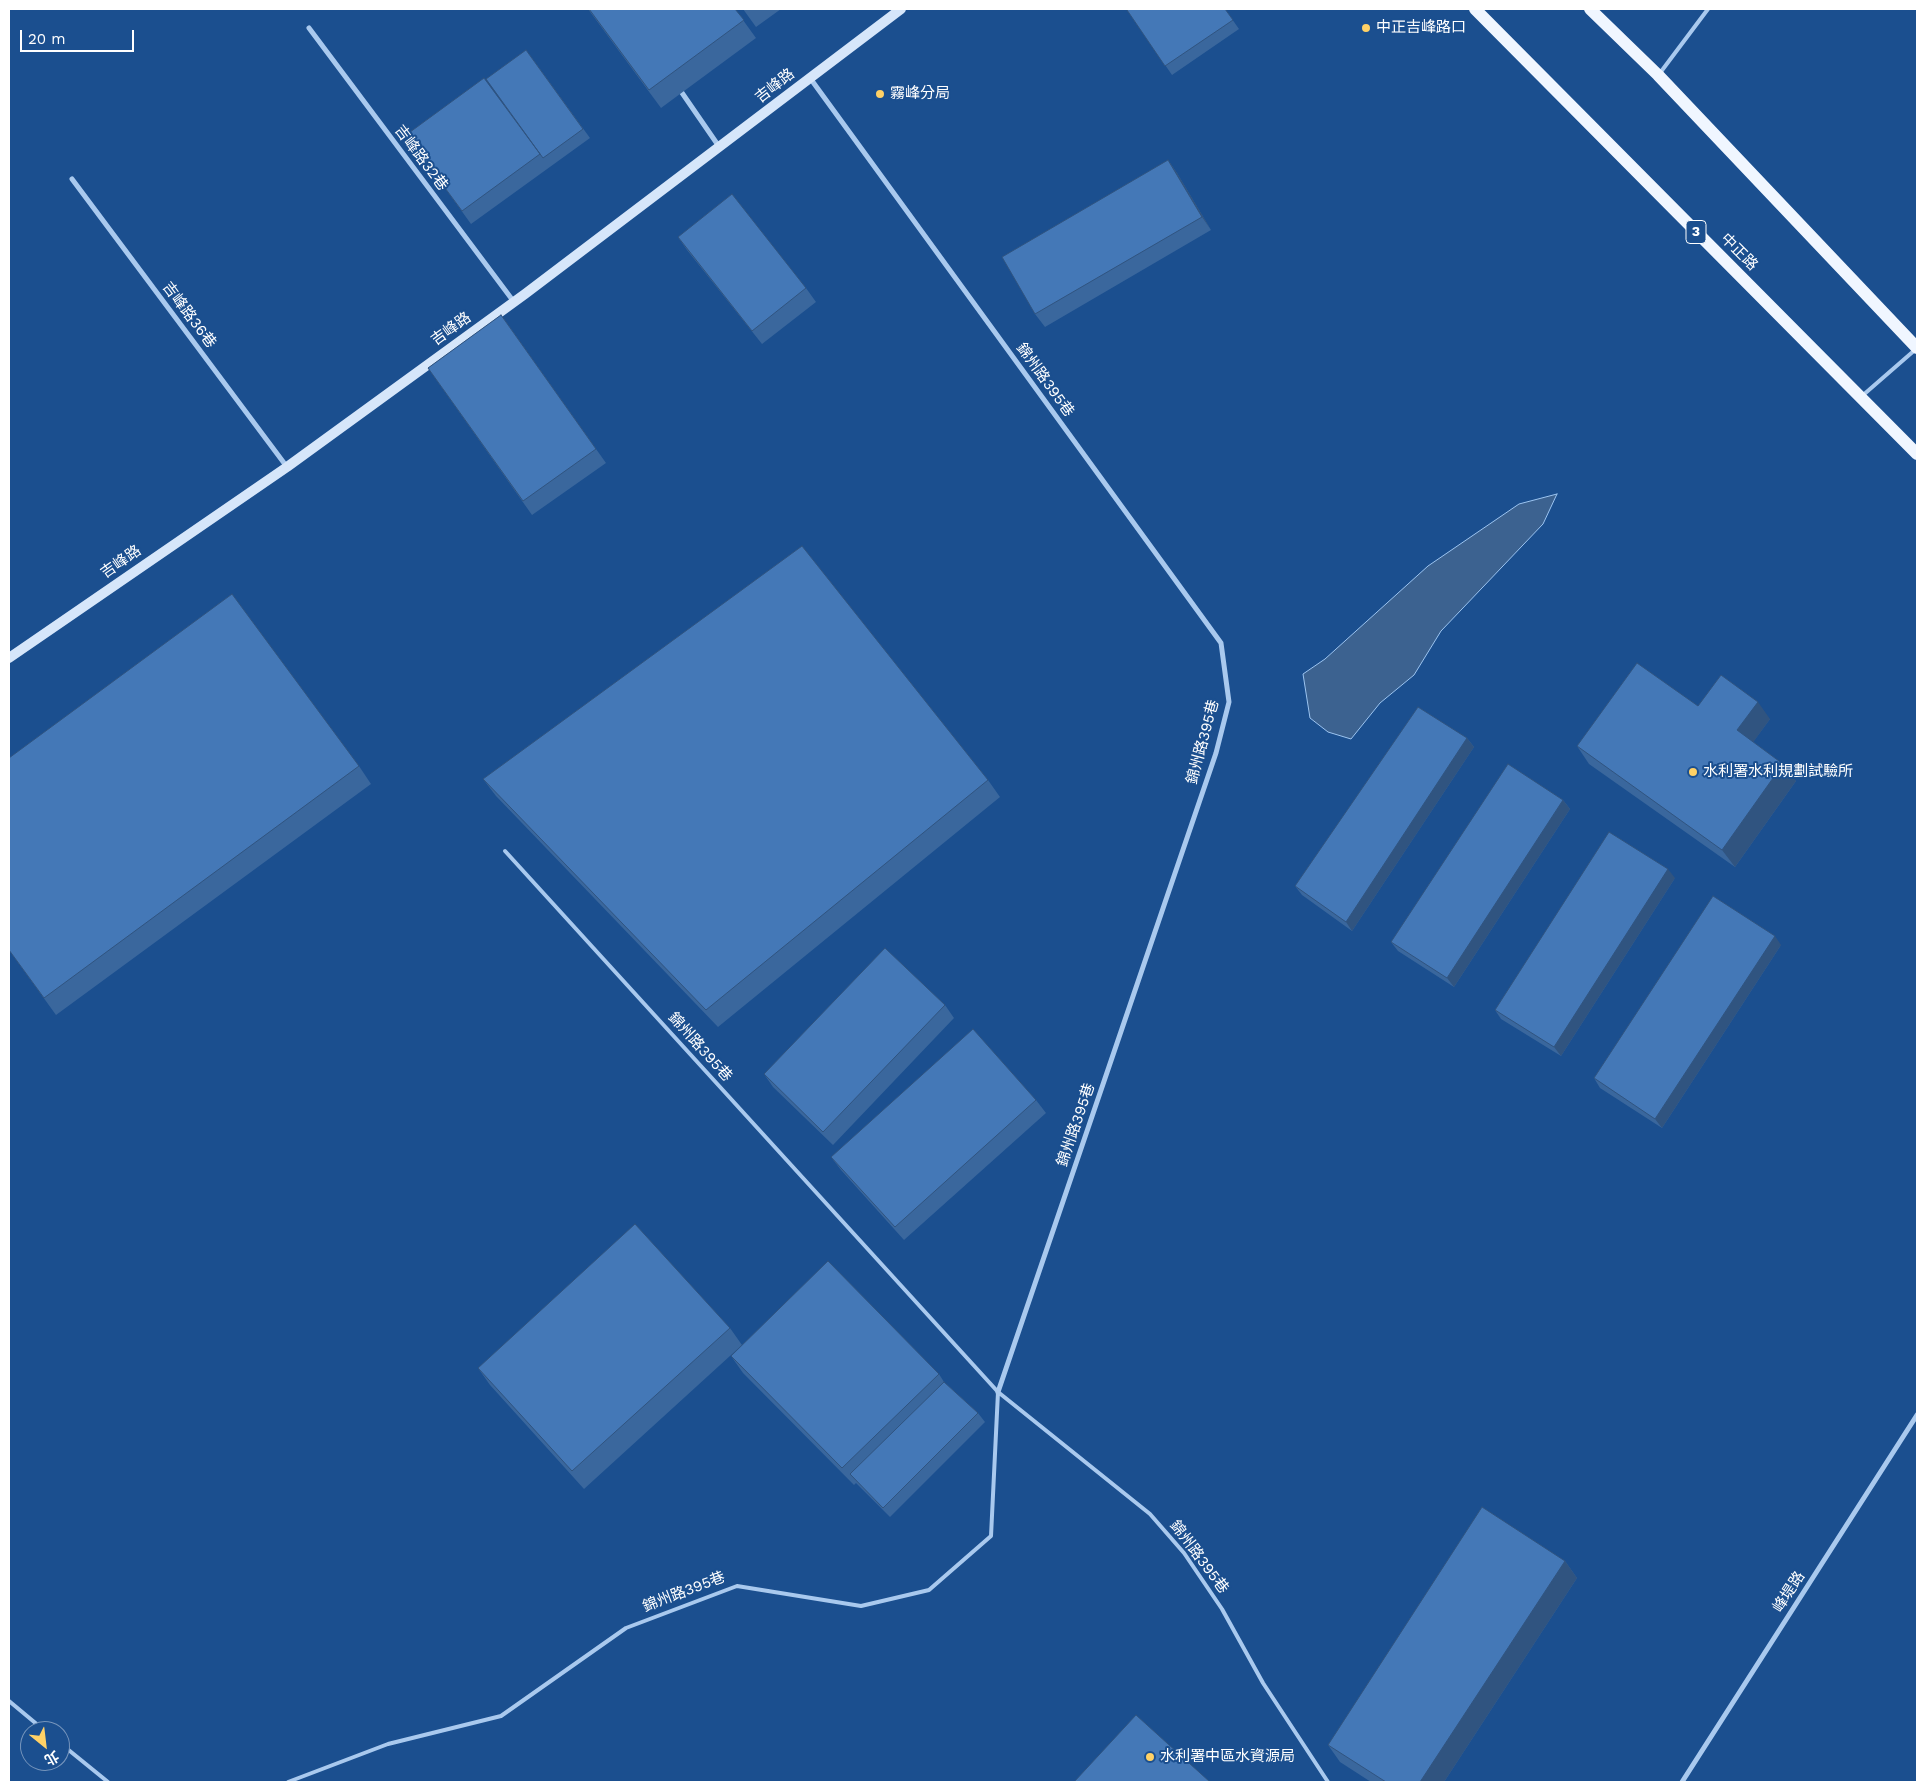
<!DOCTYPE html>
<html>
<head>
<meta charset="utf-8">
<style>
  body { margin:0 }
  #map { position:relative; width:1926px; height:1791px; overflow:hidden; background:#1b4f8f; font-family:"Work Sans","Noto Sans TC",sans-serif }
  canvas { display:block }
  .frame { position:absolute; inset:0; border:10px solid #fff; pointer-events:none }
  .north { position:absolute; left:20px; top:1721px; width:50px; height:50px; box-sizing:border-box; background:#1b4f8f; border:1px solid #7695bc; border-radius:50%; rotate:151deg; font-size:14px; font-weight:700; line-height:20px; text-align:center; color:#fff }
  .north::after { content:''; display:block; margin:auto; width:18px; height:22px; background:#ffd166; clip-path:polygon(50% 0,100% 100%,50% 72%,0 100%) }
  .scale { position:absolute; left:20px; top:30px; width:114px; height:22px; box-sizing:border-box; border:2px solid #fff; border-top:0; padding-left:6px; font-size:15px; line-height:18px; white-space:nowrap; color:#fff; -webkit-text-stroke:4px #1b4f8f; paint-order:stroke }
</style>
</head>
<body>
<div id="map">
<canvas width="1926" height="1791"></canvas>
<div class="frame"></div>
<div class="north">北</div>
<div class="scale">20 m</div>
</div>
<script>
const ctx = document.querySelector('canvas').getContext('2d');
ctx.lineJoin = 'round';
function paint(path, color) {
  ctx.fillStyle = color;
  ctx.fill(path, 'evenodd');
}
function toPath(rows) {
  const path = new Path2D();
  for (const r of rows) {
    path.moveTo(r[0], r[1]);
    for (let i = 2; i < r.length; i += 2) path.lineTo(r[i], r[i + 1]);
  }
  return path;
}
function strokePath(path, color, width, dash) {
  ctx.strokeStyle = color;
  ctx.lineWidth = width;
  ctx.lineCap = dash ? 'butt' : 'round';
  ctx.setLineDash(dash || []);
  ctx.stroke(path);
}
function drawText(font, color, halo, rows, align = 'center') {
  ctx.font = font + ' "Work Sans","Noto Sans TC",sans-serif';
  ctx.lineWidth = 4;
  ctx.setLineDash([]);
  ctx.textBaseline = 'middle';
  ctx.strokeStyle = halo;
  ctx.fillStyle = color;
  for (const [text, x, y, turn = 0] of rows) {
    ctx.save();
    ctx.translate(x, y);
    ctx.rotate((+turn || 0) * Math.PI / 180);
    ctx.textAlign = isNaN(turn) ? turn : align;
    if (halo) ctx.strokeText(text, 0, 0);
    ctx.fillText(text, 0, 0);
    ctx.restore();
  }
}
const water = toPath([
  [1557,494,1543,524,1441,631,1414,675,1380,703,1351,739,1328,732,1310,718,1303,674,1325,659,1428,566,1519,504,1557,494]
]);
paint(water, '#3c6290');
strokePath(water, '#9cc4f0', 1);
strokePath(toPath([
  [1660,73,1708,9],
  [1862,396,1916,349],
  [998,1392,1150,1514,1184,1553,1222,1609,1263,1683,1328,1782],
  [9,1701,45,1731],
  [60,1743,108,1782],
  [288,1782,388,1744,501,1716,626,1628,737,1586,861,1606,929,1590,991,1536,998,1392,505,851]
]), '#a9c9ee', 4);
strokePath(toPath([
  [309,28,514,302],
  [810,78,1221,643,1229,702,1216,753,998,1392],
  [678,87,720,148],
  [72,179,287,467],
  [1682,1782,1917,1415]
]), '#a9c9ee', 5);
strokePath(toPath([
  [9,658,287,467,525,294,901,9]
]), '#d6e6fa', 10);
strokePath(toPath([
  [1475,9,1917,454],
  [1590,9,1658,75,1917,348]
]), '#f0f6ff', 12);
paint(toPath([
  [588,9,735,9,756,38,661,108],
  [743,9,781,9,756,27],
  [1225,9,1239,29,1172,75,1127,10],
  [526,50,590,138,471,224,416,148,504,105],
  [1168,160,1177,173,1211,230,1045,327,1035,314],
  [678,237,806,288,816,302,762,344,687,250],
  [501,315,606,463,532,515,428,368],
  [1698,706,1770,719,1753,742,1796,781,1735,867,1589,764,1577,746],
  [1467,738,1474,747,1352,931,1302,895,1295,886],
  [9,758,359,766,371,784,56,1015,9,950],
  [483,779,988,780,1000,797,718,1027,496,796],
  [1563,800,1570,809,1454,987,1398,951,1391,942],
  [1675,878,1561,1056,1501,1019,1495,1010],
  [1781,945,1662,1128,1600,1088,1594,1078],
  [945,1005,954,1018,833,1145,773,1087,764,1074],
  [1036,1100,1046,1113,904,1240,841,1170,831,1157],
  [730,1328,742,1345,584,1489,490,1385,478,1368],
  [731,1356,939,1374,944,1382,978,1413,985,1422,890,1517,856,1483,854,1485,743,1373],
  [1565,1561,1577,1578,1444,1782,1371,1782,1340,1762,1328,1745]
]), '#3a679d');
paint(toPath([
  [1168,160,1177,173,1211,230,1202,217],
  [1758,702,1770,719,1749,748,1737,730],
  [1467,738,1474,747,1352,931,1346,922],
  [1783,764,1796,781,1735,867,1722,850],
  [1563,800,1570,809,1454,987,1447,978],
  [1668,869,1675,878,1561,1056,1554,1047],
  [1775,936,1781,945,1662,1128,1655,1119],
  [1565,1561,1577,1578,1444,1782,1420,1782]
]), '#305480');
const building = toPath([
  [589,9,735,9,744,20,649,90,589,9],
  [1129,9,1225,9,1233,20,1165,66,1127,10,1129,9],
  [526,50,583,129,543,158,486,79,526,50],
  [484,78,540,154,462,211,406,135,484,78],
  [1168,160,1202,217,1035,314,1002,257,1168,160],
  [732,194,806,288,752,331,678,237,732,194],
  [501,315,596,449,523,501,428,368,501,315],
  [802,546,988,780,706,1010,483,779,802,546],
  [232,594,359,766,44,998,9,950,9,758,232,594],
  [1637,663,1698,706,1721,675,1758,702,1737,730,1783,764,1722,850,1577,746,1637,663],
  [1418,707,1467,738,1346,922,1295,886,1418,707],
  [1508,764,1563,800,1447,978,1391,942,1508,764],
  [1609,832,1668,869,1554,1047,1495,1010,1609,832],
  [1713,896,1775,936,1655,1119,1594,1078,1713,896],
  [885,948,945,1005,823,1132,764,1074,885,948],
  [973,1029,1036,1100,895,1227,831,1157,973,1029],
  [635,1224,730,1328,572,1471,478,1368,635,1224],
  [828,1261,939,1374,842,1468,731,1356,828,1261],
  [944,1382,978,1413,883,1508,850,1474,944,1382],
  [1482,1507,1565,1561,1420,1782,1386,1782,1328,1745,1482,1507],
  [1136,1715,1210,1782,1074,1782,1136,1715]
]);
paint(building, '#4478b7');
strokePath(building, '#305480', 1);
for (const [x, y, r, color] of [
  [1366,28,5,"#ffd166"],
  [880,94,5,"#ffd166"],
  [1693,772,5,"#ffd166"],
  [1150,1757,5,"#ffd166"]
]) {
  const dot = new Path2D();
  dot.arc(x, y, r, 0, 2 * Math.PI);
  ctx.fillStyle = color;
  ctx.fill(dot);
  strokePath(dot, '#1b4f8f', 2);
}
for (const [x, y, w] of [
  [1696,232,20]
]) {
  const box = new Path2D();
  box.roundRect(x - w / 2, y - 11.5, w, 23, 4);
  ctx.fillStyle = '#1b4f8f';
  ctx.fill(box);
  strokePath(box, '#fff', 1);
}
drawText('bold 14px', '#fff', null, [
  ["3",1696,232]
]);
drawText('15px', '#fff', '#1b4f8f', [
  ["中正吉峰路口",1376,28],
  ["霧峰分局",890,94],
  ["水利署水利規劃試驗所",1703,772],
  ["水利署中區水資源局",1160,1757]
], 'left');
drawText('15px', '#fff', '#1b4f8f', [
  ["吉峰路",775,86,-38],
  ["吉峰路32巷",421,158,53],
  ["中正路",1739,252,45],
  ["吉峰路36巷",189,315,53],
  ["吉峰路",451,329,-36],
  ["錦州路395巷",1045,380,54],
  ["吉峰路",121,562,-35],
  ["錦州路395巷",1203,742,-75],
  ["錦州路395巷",700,1047,48],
  ["錦州路395巷",1076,1125,-71],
  ["錦州路395巷",1199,1557,53],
  ["錦州路395巷",684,1592,-21],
  ["峰堤路",1789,1592,-57]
]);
</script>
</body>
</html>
